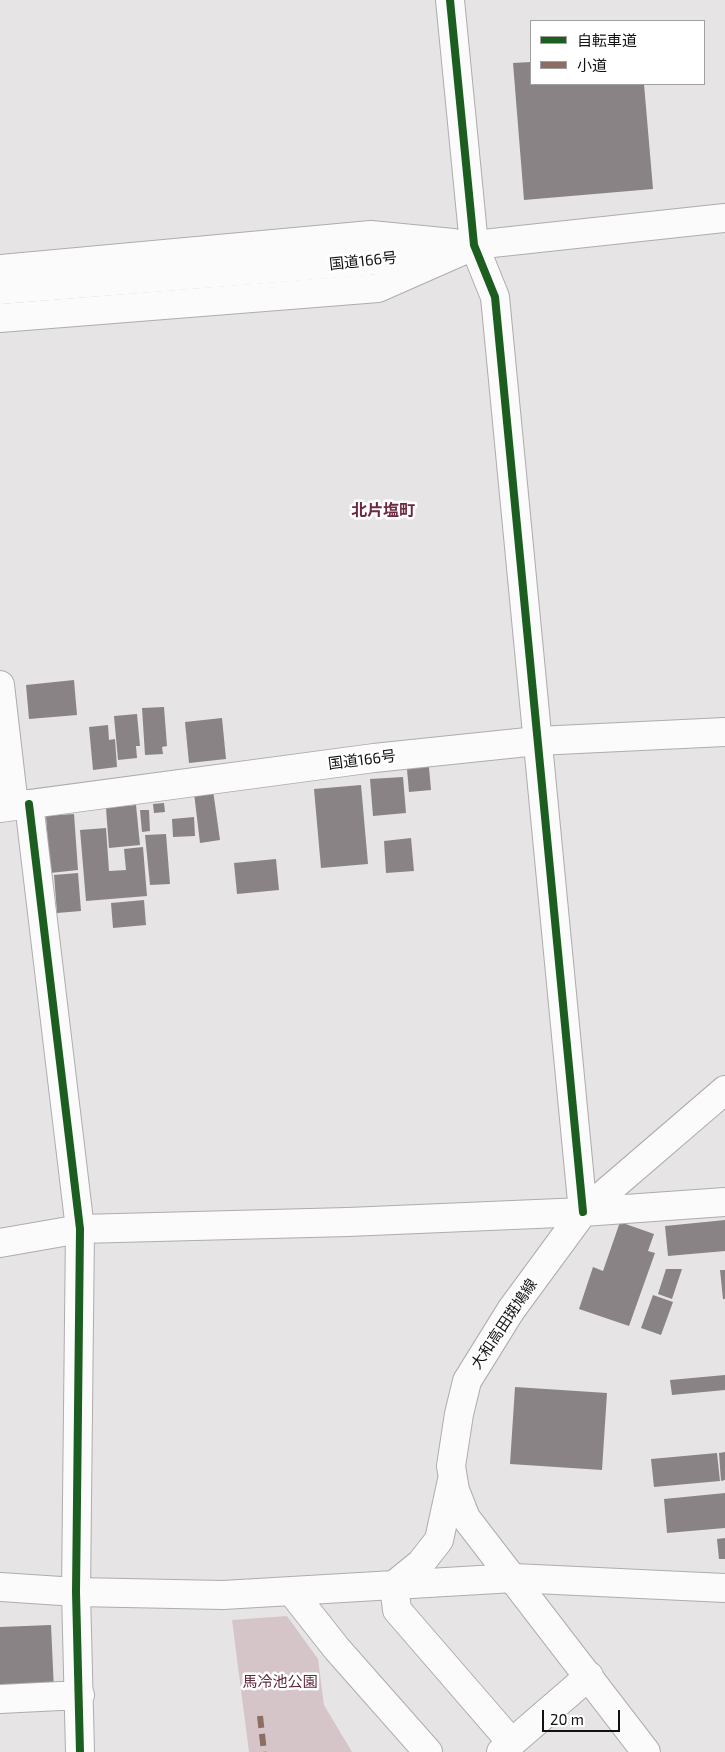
<!DOCTYPE html>
<html>
<head>
<meta charset="utf-8">
<style>
  body { margin:0 }
  #map { position:relative; width:725px; height:1752px; overflow:hidden; background:#e7e4e5; font-family:"Exo 2","Noto Sans JP",sans-serif }
  canvas { display:block }
  .legend { position:absolute; left:530px; top:20px; width:175px; height:65px; box-sizing:border-box; background:#fff; border:1px solid #a0a0a0; margin:0; padding:6px 9px; list-style:none; font-size:15px; color:#121111 }
  .legend li { display:flex; align-items:center; gap:10px; height:25px }
  .legend b { width:25px; border:1px solid #a0a0a0 }
  .scale { position:absolute; left:542px; top:1710px; width:78px; height:22px; box-sizing:border-box; border:2px solid #121111; border-top:0; padding-left:6px; font-size:15px; line-height:18px; white-space:nowrap; color:#121111; -webkit-text-stroke:4px #fff; paint-order:stroke }
</style>
</head>
<body>
<div id="map">
<canvas width="725" height="1752"></canvas>
<ul class="legend">
<li><b style="height:6px;background:#1b5e20"></b>自転車道</li>
<li><b style="height:6px;background:#8d6e63"></b>小道</li>
</ul>
<div class="scale">20 m</div>
</div>
<script>
const ctx = document.querySelector('canvas').getContext('2d');
ctx.lineJoin = 'round';
function paint(path, color) {
  ctx.fillStyle = color;
  ctx.fill(path, 'evenodd');
}
function toPath(rows) {
  const path = new Path2D();
  for (const r of rows) {
    path.moveTo(r[0], r[1]);
    for (let i = 2; i < r.length; i += 2) path.lineTo(r[i], r[i + 1]);
  }
  return path;
}
function strokePath(path, color, width, dash) {
  ctx.strokeStyle = color;
  ctx.lineWidth = width;
  ctx.lineCap = dash ? 'butt' : 'round';
  ctx.setLineDash(dash || []);
  ctx.stroke(path);
}
function drawText(font, color, halo, rows, align = 'center') {
  ctx.font = font + ' "Exo 2","Noto Sans JP",sans-serif';
  ctx.lineWidth = 5;
  ctx.setLineDash([]);
  ctx.textBaseline = 'middle';
  ctx.strokeStyle = halo;
  ctx.fillStyle = color;
  for (const [text, x, y, turn = 0] of rows) {
    ctx.save();
    ctx.translate(x, y);
    ctx.rotate((+turn || 0) * Math.PI / 180);
    ctx.textAlign = isNaN(turn) ? turn : align;
    if (halo) ctx.strokeText(text, 0, 0);
    ctx.fillText(text, 0, 0);
    ctx.restore();
  }
}
paint(toPath([
  [287,1616,318,1659,324,1705,352,1752,249,1752,232,1620]
]), '#d5c5c9');
paint(toPath([
  [531,62,531,84,644,84,653,189,524,200,513,63],
  [74,680,77,715,29,719,26,685],
  [164,707,167,746,162,747,163,754,145,755,142,708],
  [137,714,140,746,136,746,137,758,118,760,114,716],
  [222,718,226,759,189,763,185,722],
  [108,725,109,740,115,739,117,767,93,770,89,727],
  [428,756,431,790,409,792,406,758],
  [403,777,406,813,373,816,370,779],
  [361,785,368,864,321,868,314,789],
  [213,790,220,840,200,843,194,793],
  [164,803,165,812,154,813,153,804],
  [136,805,140,845,109,848,106,808],
  [140,810,149,810,150,831,142,832],
  [74,814,78,870,50,873,46,816],
  [194,817,195,836,173,837,172,819],
  [106,828,109,871,126,870,124,849,143,847,147,896,86,901,80,830],
  [166,834,170,884,150,885,145,835],
  [411,838,414,871,386,873,384,841],
  [276,859,279,890,237,894,234,863],
  [78,873,81,911,57,913,54,875],
  [144,900,146,925,113,928,111,903],
  [725,1220,725,1251,668,1256,665,1226],
  [620,1222,654,1234,648,1251,655,1253,629,1326,579,1309,593,1267,603,1271],
  [666,1269,682,1269,672,1299,658,1294],
  [720,1270,725,1270,725,1299,723,1299],
  [653,1295,673,1302,661,1335,641,1328],
  [725,1375,725,1390,672,1395,670,1380],
  [515,1387,607,1393,602,1470,510,1464],
  [725,1452,725,1480,721,1481,719,1453],
  [717,1453,720,1481,654,1487,651,1459],
  [725,1493,725,1528,667,1533,664,1499],
  [725,1538,725,1559,719,1559,717,1539],
  [51,1625,54,1690,0,1692,0,1627]
]), '#8a8385');
const street = toPath([
  [450,0,474,245,495,297,583,1212],
  [0,269,371,235,453,243],
  [0,318,378,288,462,251],
  [0,685,14,806],
  [29,804,80,1229,76,1592,80,1752],
  [0,1243,80,1229,348,1222,583,1212,725,1202],
  [394,1585,397,1610,512,1743],
  [0,1587,76,1592],
  [292,1592,337,1649,428,1752],
  [0,1699,80,1695],
  [501,1752,589,1676]
]);
const secondary = toPath([
  [76,1592,223,1595,514,1578,725,1588]
]);
const primary = toPath([
  [394,1585,421,1563,439,1540,452,1480],
  [646,1752,466,1518,455,1490,451,1466,459,1414,467,1381,511,1310,583,1212,725,1090]
]);
const highway = toPath([
  [0,290,369,261,474,245,725,218],
  [0,808,374,758,537,741,725,732]
]);
strokePath(street, '#aeacad', 30);
strokePath(secondary, '#aeacad', 30);
strokePath(primary, '#aeacad', 30);
strokePath(highway, '#aeacad', 30);
strokePath(street, '#fbfbfb', 28);
strokePath(secondary, '#fbfbfb', 28);
strokePath(primary, '#fbfbfb', 28);
strokePath(highway, '#fbfbfb', 28);
strokePath(toPath([
  [260,1716,264,1752]
]), '#8d6e63', 6, [12, 6]);
strokePath(toPath([
  [450,0,474,245,495,297,583,1212],
  [29,804,80,1229,76,1592,80,1752]
]), '#1b5e20', 8);
drawText('15px', '#121111', '#fff', [
  ["国道166号",363,261,-6],
  ["国道166号",362,760,-7],
  ["大和高田斑鳩線",504,1324,-56]
]);
drawText('15px', '#602a3b', '#fff', [
  ["馬冷池公園",280,1682]
]);
drawText('bold 16px', '#6d2940', '#fff', [
  ["北片塩町",383,511]
]);
</script>
</body>
</html>
